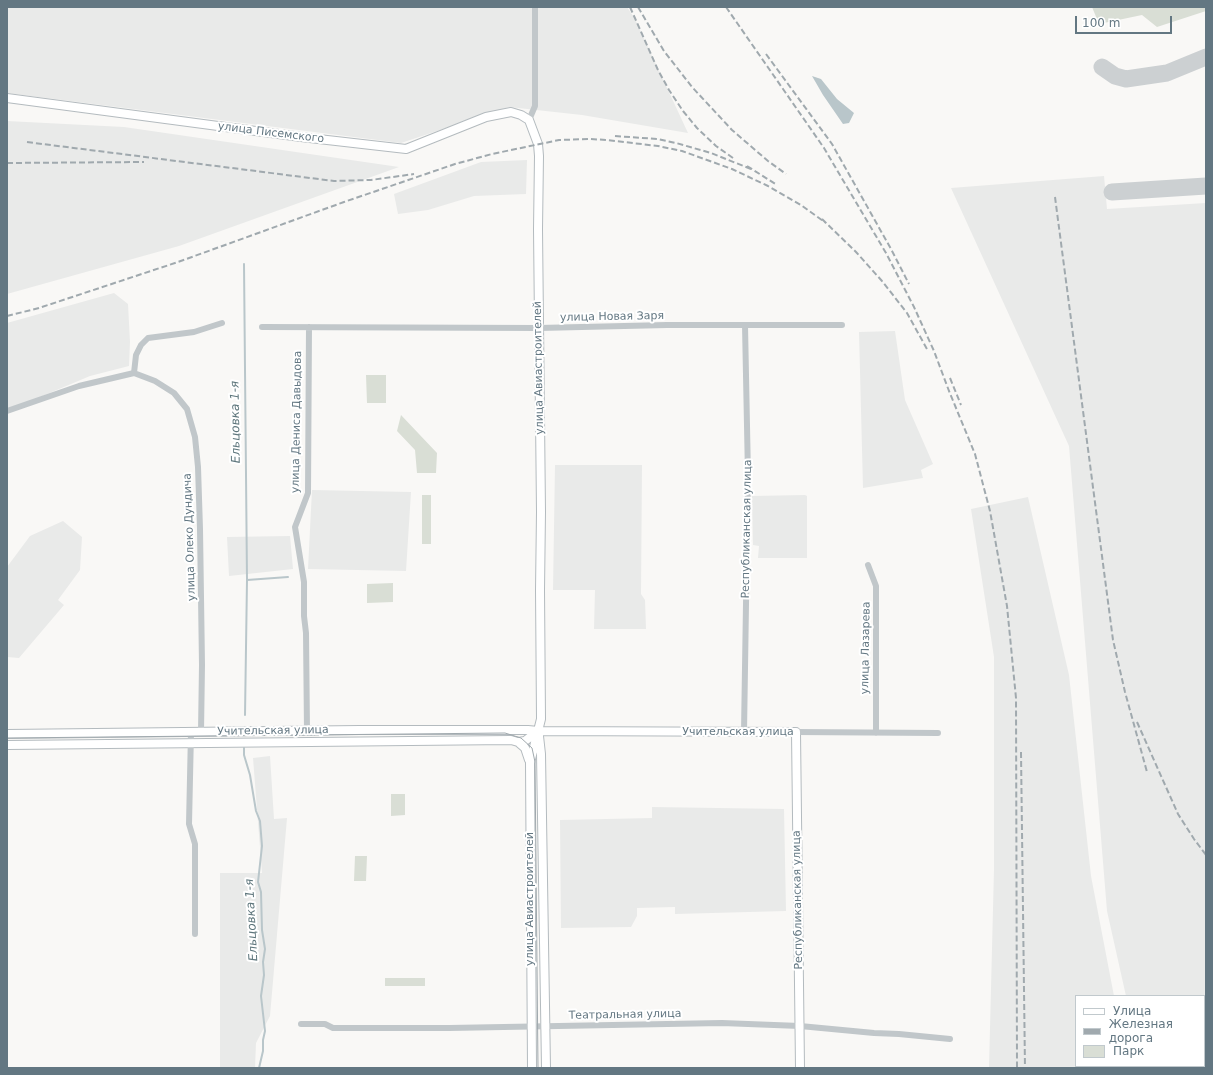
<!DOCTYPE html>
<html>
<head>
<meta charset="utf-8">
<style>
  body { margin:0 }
  #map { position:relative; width:1213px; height:1075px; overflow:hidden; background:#f9f8f6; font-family:"DejaVu Sans",sans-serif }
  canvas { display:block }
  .frame { position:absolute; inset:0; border:8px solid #637782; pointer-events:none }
  .legend { position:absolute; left:1075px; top:995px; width:130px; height:72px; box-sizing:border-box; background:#fff; border:1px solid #c1c9cd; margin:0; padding:5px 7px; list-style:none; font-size:12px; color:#637782 }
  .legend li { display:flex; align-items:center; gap:8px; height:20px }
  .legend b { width:20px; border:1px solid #c1c9cd }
  .scale { position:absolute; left:1075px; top:16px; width:97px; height:18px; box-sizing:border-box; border:2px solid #637782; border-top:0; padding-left:5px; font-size:12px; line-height:14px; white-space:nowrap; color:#637782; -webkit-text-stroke:3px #fff; paint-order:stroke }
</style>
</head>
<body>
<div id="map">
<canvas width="1213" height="1075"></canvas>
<div class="frame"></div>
<ul class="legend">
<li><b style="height:5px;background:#fff"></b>Улица</li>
<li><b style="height:5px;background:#a0a9ae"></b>Железная дорога</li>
<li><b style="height:11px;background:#d9ded5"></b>Парк</li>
</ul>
<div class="scale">100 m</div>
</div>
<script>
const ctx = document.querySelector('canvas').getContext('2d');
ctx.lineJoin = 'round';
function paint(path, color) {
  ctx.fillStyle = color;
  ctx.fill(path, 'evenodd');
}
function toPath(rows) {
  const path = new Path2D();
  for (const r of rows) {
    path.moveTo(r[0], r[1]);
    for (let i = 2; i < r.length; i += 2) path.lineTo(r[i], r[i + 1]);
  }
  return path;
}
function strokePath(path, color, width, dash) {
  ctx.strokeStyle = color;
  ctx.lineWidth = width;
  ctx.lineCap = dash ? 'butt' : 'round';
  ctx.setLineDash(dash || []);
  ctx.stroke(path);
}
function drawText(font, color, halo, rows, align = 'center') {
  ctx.font = font + ' "DejaVu Sans",sans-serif';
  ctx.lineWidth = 4;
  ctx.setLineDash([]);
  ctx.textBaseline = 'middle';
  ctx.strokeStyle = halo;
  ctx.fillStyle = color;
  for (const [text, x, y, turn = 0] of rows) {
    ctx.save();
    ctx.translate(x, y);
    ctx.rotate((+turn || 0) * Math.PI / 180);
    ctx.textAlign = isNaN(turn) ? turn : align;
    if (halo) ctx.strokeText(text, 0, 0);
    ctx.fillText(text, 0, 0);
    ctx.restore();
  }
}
paint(toPath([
  [7,7,627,7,635,19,688,133,582,115,509,107,401,143,7,93],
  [7,121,124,127,399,167,179,246,7,294],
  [527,160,526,194,474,196,428,210,398,214,394,194,481,162],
  [1104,176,1107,209,1206,203,1206,1068,1142,1068,1141,1066,1204,1066,1204,996,1126,996,1107,911,1069,446,951,188],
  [114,293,128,304,130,342,129,366,90,376,7,411,7,323],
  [895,331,905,400,933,464,921,470,923,478,863,488,859,332],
  [555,465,642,465,641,594,645,600,646,629,594,629,595,590,553,590],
  [312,490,411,492,406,571,308,569],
  [805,495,807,496,807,558,758,558,759,546,753,545,752,496],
  [1028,497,1069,675,1091,876,1114,996,1076,996,1076,1066,1128,1066,1128,1068,989,1068,994,869,994,657,971,509],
  [63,521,82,537,80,570,58,600,64,605,19,658,7,657,7,567,30,536],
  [290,536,293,569,229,576,227,537],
  [270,756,274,819,287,818,270,1016,256,1043,255,1068,220,1068,220,873,262,873,253,758],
  [652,807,784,809,786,911,675,914,675,907,637,908,637,916,631,927,561,928,560,820,652,818]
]), '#e9eae9');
paint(toPath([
  [1092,7,1206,7,1206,11,1157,27,1142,15,1099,24],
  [366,375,386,375,386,403,367,403],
  [401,415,437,453,436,473,417,473,415,450,397,431],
  [422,495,431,495,431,544,422,544],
  [393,583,393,602,367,603,367,584],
  [391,794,405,794,405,815,391,816],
  [355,856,367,856,366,881,354,881],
  [385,978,425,978,425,986,385,986]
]), '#d9ded5');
paint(toPath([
  [812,76,821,79,837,99,854,113,849,123,843,124,823,95]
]), '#b9c6ca');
strokePath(toPath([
  [244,264,247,580],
  [245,715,247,580,288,577],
  [244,748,244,755,250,775,256,811,260,821,262,846,258,882,261,892,262,930,265,949,263,962,264,975,261,996,265,1031,263,1040,263,1051,259,1068]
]), '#b9c6ca', 2);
strokePath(toPath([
  [1102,67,1115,76,1126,79,1167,73,1206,57],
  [1112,192,1206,186]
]), '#ccd0d2', 17);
const secondary = toPath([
  [7,98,301,137,406,149,486,117,511,112,521,115,529,120,538,144,539,156,538,229,541,512,540,590,541,719,530,763,532,1068],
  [7,734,360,730,528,730,538,731,796,732,800,1068],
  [539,736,541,754,546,1068],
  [518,742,525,741,538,731],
  [7,745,511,740,518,742,525,748,529,760]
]);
strokePath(secondary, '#b4bbbf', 10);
strokePath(toPath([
  [529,120,535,106,535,7],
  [262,327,539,328,667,325,842,325],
  [134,373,155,381,174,393,187,409,195,437,198,467,200,529,202,665,201,732],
  [134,373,136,355,141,345,148,338,194,332,222,323],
  [7,411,79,386,134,373],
  [868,565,876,586,876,733],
  [307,731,306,633,304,616,304,582,295,527,308,493,309,327],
  [191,732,189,824,195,844,195,934],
  [744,732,748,476,745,325],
  [796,732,938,733],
  [301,1024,325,1024,333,1028,449,1028,722,1023,800,1026,874,1033,899,1034,950,1039]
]), '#c1c7ca', 6);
strokePath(secondary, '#fff', 8);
strokePath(toPath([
  [7,738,505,733,521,738,532,748,535,762,538,1068]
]), '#a0a9ae', 1);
strokePath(toPath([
  [630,7,658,70,669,90,683,111,697,128,716,146,733,158],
  [638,7,664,51,692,87,732,130,768,161,786,174],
  [726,7,824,148,886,253,914,307,934,351,949,391,975,454,990,511,1007,606,1016,698,1017,1068],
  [766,54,832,144,891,249,909,284],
  [615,136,657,139,676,143,711,153,751,169],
  [27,142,334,181,371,180,414,174],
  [7,163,144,162],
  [747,166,777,185],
  [1055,197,1113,640,1125,692,1147,772],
  [822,219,856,252,882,281,907,313,927,349],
  [7,316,39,308,178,262,344,202,455,164,492,154,559,140,589,139,607,140,658,146,682,151,732,169,768,186,801,205,826,223],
  [950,378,961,405],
  [1137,722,1178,814,1194,839,1206,855],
  [1021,752,1025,1068]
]), '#a0a9ae', 2, [6, 3]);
drawText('11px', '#637782', '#fff', [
  ["улица Писемского",271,133,7],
  ["улица Новая Заря",612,317,-1],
  ["улица Авиастроителей",539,368,-91],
  ["улица Дениса Давыдова",297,422,-89],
  ["Республиканская улица",747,529,-89],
  ["улица Олеко Дундича",190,537,-92],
  ["улица Лазарева",866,648,-89],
  ["Учительская улица",273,731,-1],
  ["Учительская улица",738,732],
  ["улица Авиастроителей",530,899,-90],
  ["Республиканская улица",798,900,-91],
  ["Театральная улица",625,1015,-1]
]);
drawText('italic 12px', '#5e767c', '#fff', [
  ["Ельцовка 1-я",236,422,-91],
  ["Ельцовка 1-я",252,920,-93]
]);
</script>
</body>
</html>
